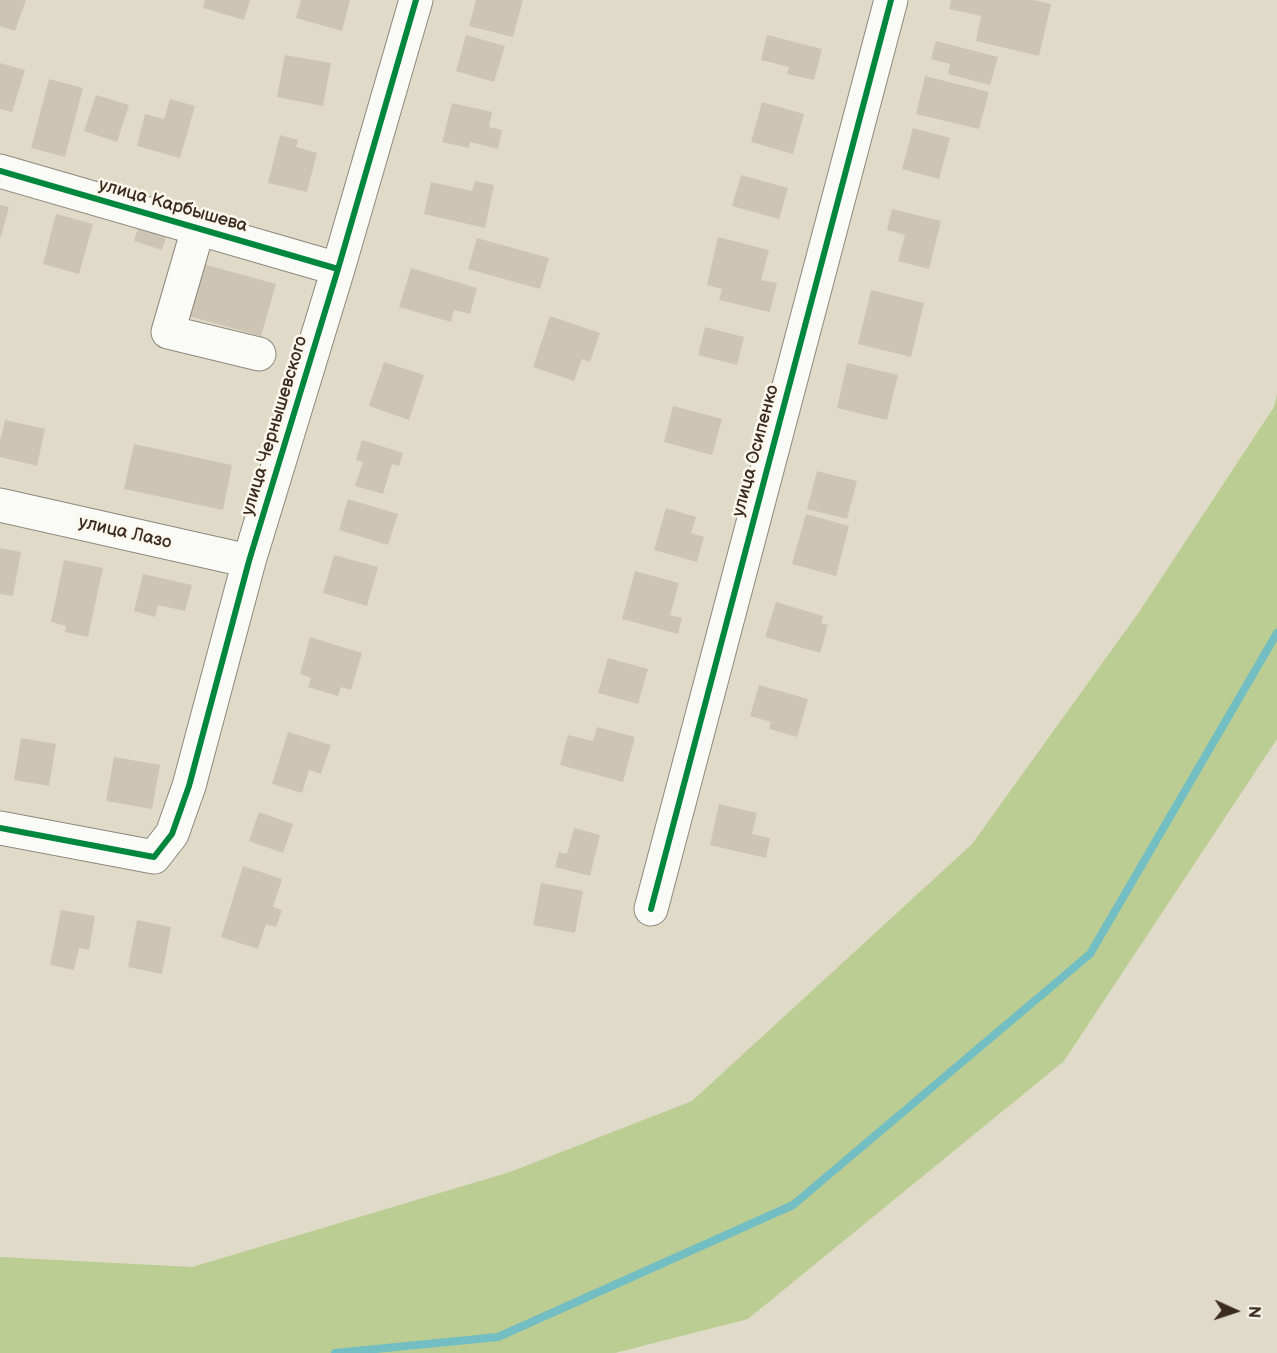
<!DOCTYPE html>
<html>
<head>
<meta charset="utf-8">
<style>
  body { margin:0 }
  #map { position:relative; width:1277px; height:1353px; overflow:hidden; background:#e0dbc8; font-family:"Balsamiq Sans",sans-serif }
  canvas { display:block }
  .north { position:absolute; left:1205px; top:1281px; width:60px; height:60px; -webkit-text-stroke:4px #fbf7ec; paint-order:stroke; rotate:93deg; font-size:16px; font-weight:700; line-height:24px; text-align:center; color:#3b2a1e }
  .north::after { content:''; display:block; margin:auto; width:21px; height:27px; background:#3b2a1e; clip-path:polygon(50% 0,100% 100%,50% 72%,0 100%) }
</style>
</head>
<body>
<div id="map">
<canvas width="1277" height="1353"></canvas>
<div class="north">N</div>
</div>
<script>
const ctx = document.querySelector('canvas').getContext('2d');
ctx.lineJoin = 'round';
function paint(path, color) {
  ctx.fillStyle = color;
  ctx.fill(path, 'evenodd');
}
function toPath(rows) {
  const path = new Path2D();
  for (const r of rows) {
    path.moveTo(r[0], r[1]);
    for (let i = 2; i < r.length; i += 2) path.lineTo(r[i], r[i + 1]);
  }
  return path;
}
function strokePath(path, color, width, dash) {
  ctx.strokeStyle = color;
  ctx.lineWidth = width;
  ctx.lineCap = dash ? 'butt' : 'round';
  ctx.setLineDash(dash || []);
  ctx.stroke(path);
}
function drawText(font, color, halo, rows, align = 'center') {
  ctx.font = font + ' "Balsamiq Sans",sans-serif';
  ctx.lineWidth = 5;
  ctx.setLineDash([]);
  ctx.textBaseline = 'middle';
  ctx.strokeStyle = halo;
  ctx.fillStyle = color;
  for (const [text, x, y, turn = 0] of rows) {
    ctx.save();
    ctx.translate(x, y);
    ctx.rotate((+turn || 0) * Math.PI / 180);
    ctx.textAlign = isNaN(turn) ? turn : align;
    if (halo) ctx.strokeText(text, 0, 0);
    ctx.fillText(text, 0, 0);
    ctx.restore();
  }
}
paint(toPath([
  [1277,394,1277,739,1064,1061,748,1319,615,1353,0,1353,0,1257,192,1267,510,1172,692,1101,972,844,1139,612,1274,407]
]), '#bccd94');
strokePath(toPath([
  [335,1353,498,1337,793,1205,1090,954,1277,633]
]), '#72bec2', 8);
paint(toPath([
  [0,0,26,0,15,31,0,26],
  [205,0,250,0,244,20,203,8],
  [301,0,350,0,342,31,296,18],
  [476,0,523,0,513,37,469,26],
  [951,0,1033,0,1051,4,1039,56,976,41,981,16,949,9],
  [466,35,505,46,494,82,456,71],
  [767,35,822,49,814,80,787,74,789,67,761,60],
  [936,41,998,57,990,85,948,74,950,64,931,59],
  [285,55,331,63,323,106,277,97],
  [0,63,25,70,12,112,0,109],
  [925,76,989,92,979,129,916,114],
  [49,79,83,88,65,157,31,148],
  [96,95,129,105,117,142,84,131],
  [170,99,195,106,180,158,137,146,145,114,164,119],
  [762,102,804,114,793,154,751,142],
  [452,103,492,112,489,127,502,130,498,149,470,142,469,148,442,142],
  [913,128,950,138,939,179,902,169],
  [280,135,298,140,296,147,317,153,307,192,268,183],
  [741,175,788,188,779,219,732,206],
  [475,181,494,185,485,228,424,214,431,182,472,191],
  [0,205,9,207,1,237,0,237],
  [892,209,941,221,929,269,898,261,905,235,887,230],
  [56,214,93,224,79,274,43,264],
  [139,225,167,234,162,250,134,241],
  [718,237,769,250,761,280,777,283,770,312,719,300,722,289,707,285],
  [477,238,549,258,540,289,468,269],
  [203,264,276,284,261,336,188,316],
  [411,268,477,288,470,314,454,310,451,322,399,307],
  [871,290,924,303,911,357,858,344],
  [550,316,600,333,590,362,582,359,574,381,533,367],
  [705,327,744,337,737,365,698,355],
  [384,362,424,375,409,420,369,406],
  [847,363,898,375,887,420,837,408],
  [673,406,722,419,712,455,664,442],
  [5,420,45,429,37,466,0,457,0,441],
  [362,440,403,453,399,466,392,464,383,494,355,486,363,462,356,460],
  [134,444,232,465,223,510,124,489],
  [817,471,857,481,847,519,807,509],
  [348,499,398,514,388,545,339,530],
  [666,508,696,517,691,533,704,537,697,562,654,550],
  [806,514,849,526,836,576,792,564],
  [0,548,21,552,13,596,0,594],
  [334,555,378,567,367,606,323,593],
  [64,560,103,568,88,637,65,632,66,626,51,622],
  [635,571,679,583,670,615,682,618,678,634,622,619],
  [143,574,192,585,185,611,158,605,155,617,134,611],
  [776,602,823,616,821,623,828,625,820,653,765,637],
  [310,637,362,653,351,690,341,687,338,696,308,687,311,678,300,674],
  [608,658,648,669,638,704,598,693],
  [759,685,808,699,797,737,769,729,771,722,750,716],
  [597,727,635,737,623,782,560,765,568,735,593,741],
  [288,732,331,745,321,774,309,770,302,793,272,784],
  [21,738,56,744,49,786,14,780],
  [114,757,160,765,152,809,106,801],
  [719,804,757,813,752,834,770,838,766,858,710,845],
  [259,812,293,824,283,853,249,841],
  [574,828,600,835,590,876,555,867,559,852,567,854],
  [243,866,282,879,273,907,282,910,276,927,266,924,258,949,221,937],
  [541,883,583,891,575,933,533,925],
  [61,910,95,916,89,950,79,948,74,970,50,965],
  [137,920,171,927,162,974,128,967]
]), '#cec4b3');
const minor = toPath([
  [0,171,338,269],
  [198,229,168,332,259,354],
  [0,505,249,561],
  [0,828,154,857,172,834,189,786,249,561,338,269,416,0],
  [651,909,891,0]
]);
strokePath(minor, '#8e887d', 35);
strokePath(minor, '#fafaf7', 33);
strokePath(toPath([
  [0,171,338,269],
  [0,828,154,857,172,834,189,786,249,561,338,269,416,0],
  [651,909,891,0]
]), '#00873e', 6);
drawText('18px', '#3b2a1e', '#fbf7ec', [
  ["улица Карбышева",173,206,16],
  ["улица Чернышевского",275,426,-73],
  ["улица Осипенко",756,451,-75],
  ["улица Лазо",125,533,13]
]);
</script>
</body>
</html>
